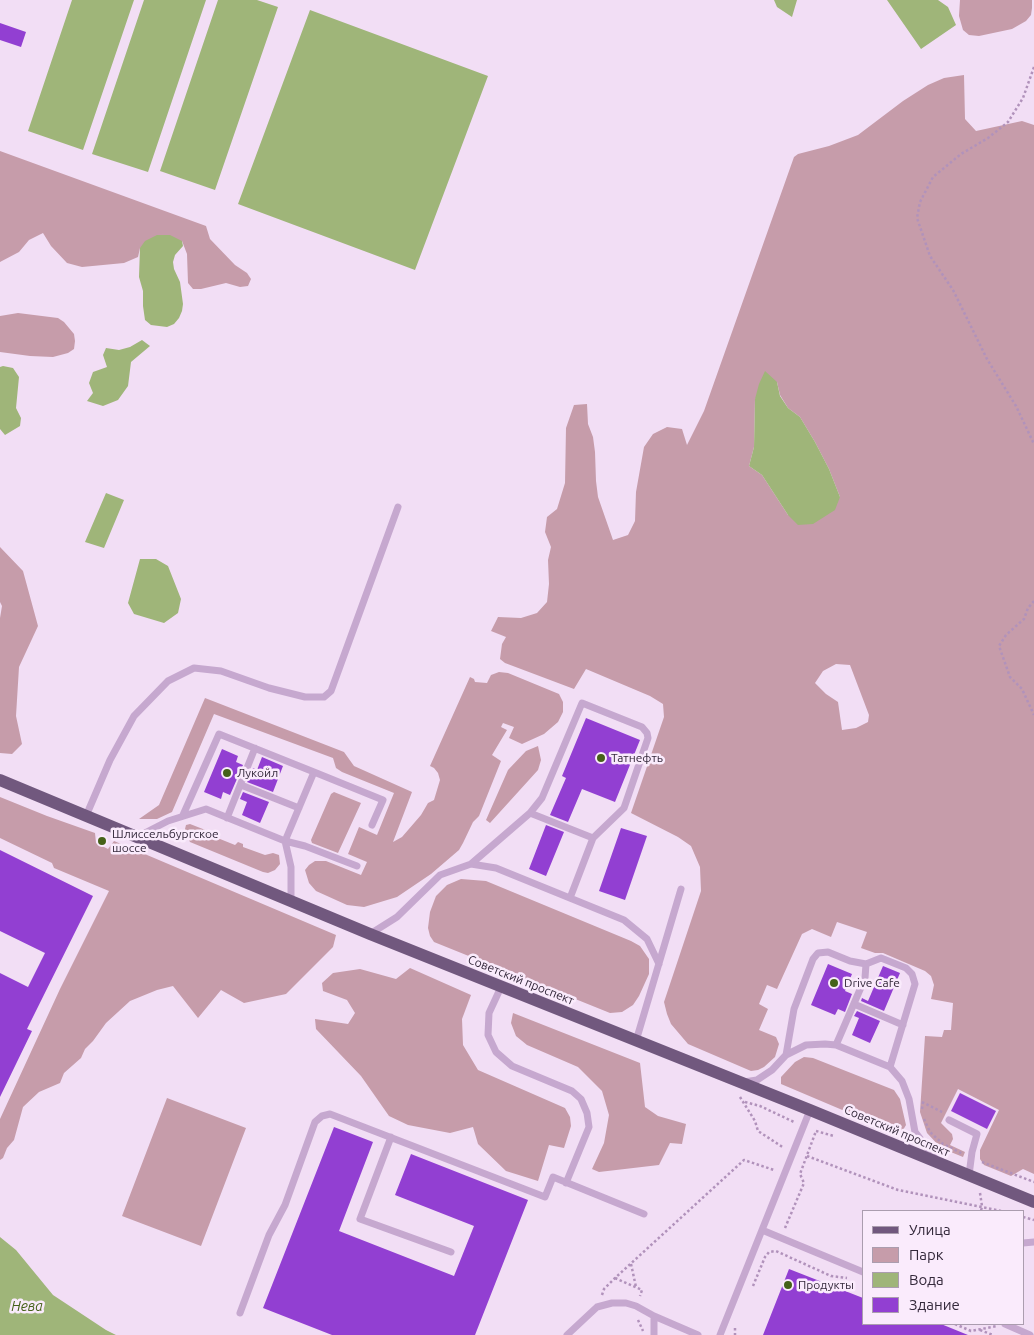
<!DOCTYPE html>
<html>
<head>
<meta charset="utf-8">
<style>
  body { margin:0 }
  #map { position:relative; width:1034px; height:1335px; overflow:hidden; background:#f2def5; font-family:Ubuntu,sans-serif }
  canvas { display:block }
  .legend { position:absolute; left:862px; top:1210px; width:162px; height:115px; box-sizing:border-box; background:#faebfc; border:1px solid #ab9daf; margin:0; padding:6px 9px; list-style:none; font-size:15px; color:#34293b }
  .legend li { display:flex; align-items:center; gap:10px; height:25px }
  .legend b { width:25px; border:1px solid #ab9daf }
</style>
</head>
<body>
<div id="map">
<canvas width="1034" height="1335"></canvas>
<ul class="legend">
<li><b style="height:6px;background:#71587e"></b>Улица</li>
<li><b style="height:14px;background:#c69caa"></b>Парк</li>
<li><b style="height:14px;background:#9fb579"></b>Вода</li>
<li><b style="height:14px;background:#923fd2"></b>Здание</li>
</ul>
</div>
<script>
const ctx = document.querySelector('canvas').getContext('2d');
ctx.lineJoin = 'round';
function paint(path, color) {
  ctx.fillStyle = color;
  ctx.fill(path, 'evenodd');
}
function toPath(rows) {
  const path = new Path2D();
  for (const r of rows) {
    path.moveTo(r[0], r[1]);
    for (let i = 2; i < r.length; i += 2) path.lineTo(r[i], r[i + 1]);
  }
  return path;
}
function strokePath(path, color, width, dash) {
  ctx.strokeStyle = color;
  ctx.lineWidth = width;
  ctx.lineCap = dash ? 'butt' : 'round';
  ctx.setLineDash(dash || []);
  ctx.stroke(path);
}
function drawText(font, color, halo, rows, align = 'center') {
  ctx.font = font + ' Ubuntu,sans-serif';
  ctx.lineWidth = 5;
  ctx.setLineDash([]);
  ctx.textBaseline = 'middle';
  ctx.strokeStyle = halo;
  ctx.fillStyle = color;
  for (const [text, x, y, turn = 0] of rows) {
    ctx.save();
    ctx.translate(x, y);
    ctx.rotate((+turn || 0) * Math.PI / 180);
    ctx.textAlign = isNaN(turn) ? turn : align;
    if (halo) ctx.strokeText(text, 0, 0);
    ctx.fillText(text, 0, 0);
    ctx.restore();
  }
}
paint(toPath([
  [960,0,1032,0,1032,8,1031,15,1026,21,1012,29,979,36,969,35,963,30,959,16],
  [964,75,965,119,976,131,1022,121,1034,125,1034,1174,1023,1169,1011,1176,984,1165,980,1159,980,1150,999,1110,958,1089,941,1123,952,1134,953,1139,950,1145,965,1152,963,1157,941,1148,927,1133,920,1112,925,1036,942,1037,944,1030,951,1030,953,1003,931,999,934,985,931,976,925,971,883,953,875,953,861,948,867,932,837,922,831,937,812,929,802,934,777,989,767,985,759,1004,768,1009,759,1030,776,1037,779,1044,775,1057,764,1067,758,1070,751,1071,688,1044,671,1024,667,1014,664,1002,701,891,700,867,691,846,678,837,631,813,664,717,663,704,650,696,586,669,574,689,505,663,500,659,502,644,506,637,491,631,498,617,521,618,537,613,547,602,549,584,548,560,551,547,545,532,547,517,557,509,565,483,566,428,574,405,587,404,588,424,593,437,595,452,596,481,598,497,613,540,628,535,635,521,636,492,644,447,653,434,667,427,682,429,687,445,704,411,794,157,798,154,829,146,858,135,903,101,928,85,944,78],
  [777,382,780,395,788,408,800,417,815,442,829,469,840,497,788,515,762,475,749,466,754,447,755,399],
  [836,664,850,665,869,715,868,722,856,728,842,730,838,702,826,694,815,683,823,671],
  [0,151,206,226,210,239,235,265,247,273,251,279,248,286,240,287,226,283,201,289,193,289,188,283,187,254,182,241,140,248,138,257,124,263,82,267,67,263,51,246,43,233,29,240,19,252,0,262],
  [18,313,58,318,64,322,74,334,75,341,74,349,68,353,53,357,30,356,0,352,0,316],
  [0,547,23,571,38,626,19,667,16,716,22,744,12,754,0,753,0,618,2,606,0,602],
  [499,672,508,673,559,694,563,702,563,712,558,722,544,734,522,744,509,738,514,727,503,723,501,727,507,730,492,755,501,761,479,816,473,822,463,843,459,850,431,874,397,897,364,907,347,905,316,891,309,883,305,870,309,865,315,861,326,861,361,875,367,862,348,854,359,827,377,835,394,793,342,772,336,768,333,758,214,714,172,812,157,819,139,819,159,805,205,698,344,752,354,766,412,792,393,842,402,837,421,815,428,803,434,800,440,780,438,773,434,768,430,766,470,677,474,679,475,682,487,683,491,675],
  [538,746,541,760,538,770,490,823,486,820,508,770,526,751],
  [334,792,361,803,338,853,312,843,311,840,331,794],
  [0,797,47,816,95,833,96,843,108,849,114,841,336,935,333,947,286,994,244,1003,221,990,198,1018,173,986,157,990,130,1001,106,1023,93,1041,85,1049,81,1058,64,1073,60,1083,39,1092,23,1107,14,1140,7,1148,3,1158,0,1160,0,1119,60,989,109,891,54,868,52,863,0,838],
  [190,824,208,831,210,835,235,845,238,842,243,844,243,847,265,855,273,853,279,855,280,864,275,870,268,873,263,872,190,842,186,835,185,829,186,825],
  [461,879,486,881,631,941,640,946,649,959,649,974,639,996,633,1005,622,1012,610,1013,434,942,430,936,428,928,430,912,436,896,447,885],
  [410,968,471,995,462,1019,463,1045,478,1070,565,1108,570,1117,571,1126,564,1148,549,1145,538,1181,506,1171,478,1144,473,1127,450,1133,408,1125,389,1116,361,1076,316,1029,315,1019,348,1024,355,1013,347,1000,323,991,322,983,333,973,360,969,396,979],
  [513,1013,640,1063,645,1107,658,1116,686,1124,682,1144,670,1143,659,1165,599,1172,592,1169,604,1143,609,1115,602,1091,578,1067,527,1045,516,1036,511,1023],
  [804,1057,813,1058,894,1090,900,1099,906,1125,903,1130,899,1134,781,1084,781,1077,795,1062],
  [167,1098,246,1128,201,1246,122,1216]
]), '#c69caa');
paint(toPath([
  [72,0,134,0,83,150,28,131],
  [144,0,206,0,148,172,92,154],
  [218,0,257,0,278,7,215,190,160,171],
  [774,0,797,0,792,17,777,7],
  [887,0,938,0,948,7,956,25,921,49],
  [310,10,488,76,415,270,238,204],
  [157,235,170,235,182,241,183,246,175,255,173,262,174,269,180,282,183,304,182,311,179,318,174,324,167,327,151,325,145,320,143,306,143,291,139,277,140,248,145,241],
  [142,340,150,346,131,362,128,386,118,400,103,406,87,401,93,393,89,383,93,372,107,367,103,355,106,348,119,350,130,347],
  [3,366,13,368,19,377,16,408,21,418,20,426,5,435,0,429,0,367],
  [765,371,777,382,780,396,788,408,800,417,815,442,829,469,840,497,835,510,813,524,798,525,788,515,762,475,749,466,754,447,755,399,759,384],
  [106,493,124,500,104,548,85,542],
  [140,559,156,559,168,566,181,599,178,613,164,623,134,614,128,603],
  [0,1237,16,1250,53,1295,106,1330,116,1335,0,1335]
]), '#9fb579');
paint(toPath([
  [0,23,26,32,21,47,0,40],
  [586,718,640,740,615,802,582,789,568,822,550,815,566,778,562,776],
  [222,749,238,756,236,762,243,765,230,795,223,792,221,799,204,792],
  [262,757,283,766,273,792,247,782,253,768,257,770],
  [243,792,269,802,260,823,242,815,247,802,240,799],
  [546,825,564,832,546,876,529,869],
  [621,828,647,836,625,900,599,891],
  [0,850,93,896,27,1029,32,1031,0,1097,0,973,28,987,45,953,0,931],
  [828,964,852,974,845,991,852,994,845,1012,838,1009,835,1015,811,1005],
  [883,966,900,973,884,1011,861,1001,862,998,868,1001],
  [857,1011,880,1021,870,1043,852,1035,859,1018,854,1016],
  [960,1093,996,1111,987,1129,951,1111],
  [334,1127,373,1142,339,1231,454,1276,474,1226,395,1195,411,1154,528,1200,475,1335,332,1335,263,1308],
  [789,1269,863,1298,863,1324,941,1324,968,1335,763,1335]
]), '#923fd2');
strokePath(toPath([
  [1034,67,1023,98,1008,122,988,138,961,154,933,177,920,202,917,218,930,256,953,290,987,359,1016,406,1034,444],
  [1034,601,1028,608,1024,619,1006,635,999,646,1010,677,1022,689,1034,715],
  [740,1097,755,1121,758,1131,784,1148],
  [745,1102,760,1106,794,1122],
  [922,1102,944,1113],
  [922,1109,923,1102],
  [924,1119,930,1132,943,1144,963,1154],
  [816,1131,834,1136],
  [807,1156,898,1190,1001,1211],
  [982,1162,1034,1182],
  [980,1193,982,1206,981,1211],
  [1023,1217,1034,1220],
  [785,1228,804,1183,800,1174,816,1131],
  [631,1264,636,1287],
  [615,1278,642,1290,640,1296],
  [753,1286,765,1257,769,1252,776,1251,831,1276,847,1278],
  [602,1295,604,1289,615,1278,744,1160,774,1170],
  [638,1320,643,1331],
  [955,1324,971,1331,997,1326],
  [735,1328,735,1335],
  [980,1330,993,1335]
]), '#b192bb', 2.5, [2.5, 2.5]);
strokePath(toPath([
  [314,772,383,800,372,825],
  [241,785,299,808],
  [530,813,542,798,582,703,642,727,647,733,648,738,624,808,593,838],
  [183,815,219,734,314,772,285,841,305,846,357,866],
  [86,816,110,760,134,716,168,681,194,668,221,671,269,688,305,697,324,697,331,691,398,507],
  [227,818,255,748],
  [137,837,168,821,206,809,285,841,291,867,291,902],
  [471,864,530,813,593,838,570,898],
  [370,934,397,917,440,875,471,864,496,868,624,920,647,939,659,964],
  [501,987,489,1013,488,1035,496,1052,512,1066,572,1091,581,1099,587,1113,589,1127,566,1183],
  [854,1004,903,1025],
  [636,1041,681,889],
  [836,1045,865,978,866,964],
  [786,1055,794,1009,813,959,818,953,828,952,850,961,866,964,881,958,906,968,912,974,915,984,890,1067],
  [744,1082,757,1080,772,1070,786,1055,806,1045,825,1044,836,1045,890,1067,902,1081,909,1099,915,1132,935,1158],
  [949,1120,977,1134,972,1152,969,1175],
  [391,1137,360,1219,451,1252],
  [762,1230,863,1272],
  [1023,1243,1034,1242],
  [240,1313,269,1235,285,1205,315,1122,322,1116,330,1114,545,1197,553,1177,644,1214],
  [1005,1324,1030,1335],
  [567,1335,597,1307,612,1303,626,1303,636,1306,654,1316,698,1335],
  [654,1335,654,1316],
  [720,1335,810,1110]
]), '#c6a8cf', 7);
strokePath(toPath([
  [0,780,370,934,810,1110,1034,1202]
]), '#71587e', 12);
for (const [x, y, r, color] of [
  [601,758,5,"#456119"],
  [227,773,5,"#456119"],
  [102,841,5,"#456119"],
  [834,983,5,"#456119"],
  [788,1285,5,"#456119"]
]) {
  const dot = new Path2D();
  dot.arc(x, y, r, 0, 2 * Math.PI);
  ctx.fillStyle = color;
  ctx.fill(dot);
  strokePath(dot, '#faebfc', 2);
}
drawText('12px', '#34293b', '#faebfc', [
  ["Татнефть",611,758],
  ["Лукойл",237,773],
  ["Шлиссельбургское",112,834],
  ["шоссе",112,848],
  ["Drive Cafe",844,983],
  ["Продукты",798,1285]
], 'left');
drawText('12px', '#34293b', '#faebfc', [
  ["Советский проспект",521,980,22],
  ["Советский проспект",897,1131,23]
]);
drawText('italic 14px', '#456119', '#faebfc', [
  ["Нева",27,1306]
]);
</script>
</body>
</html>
